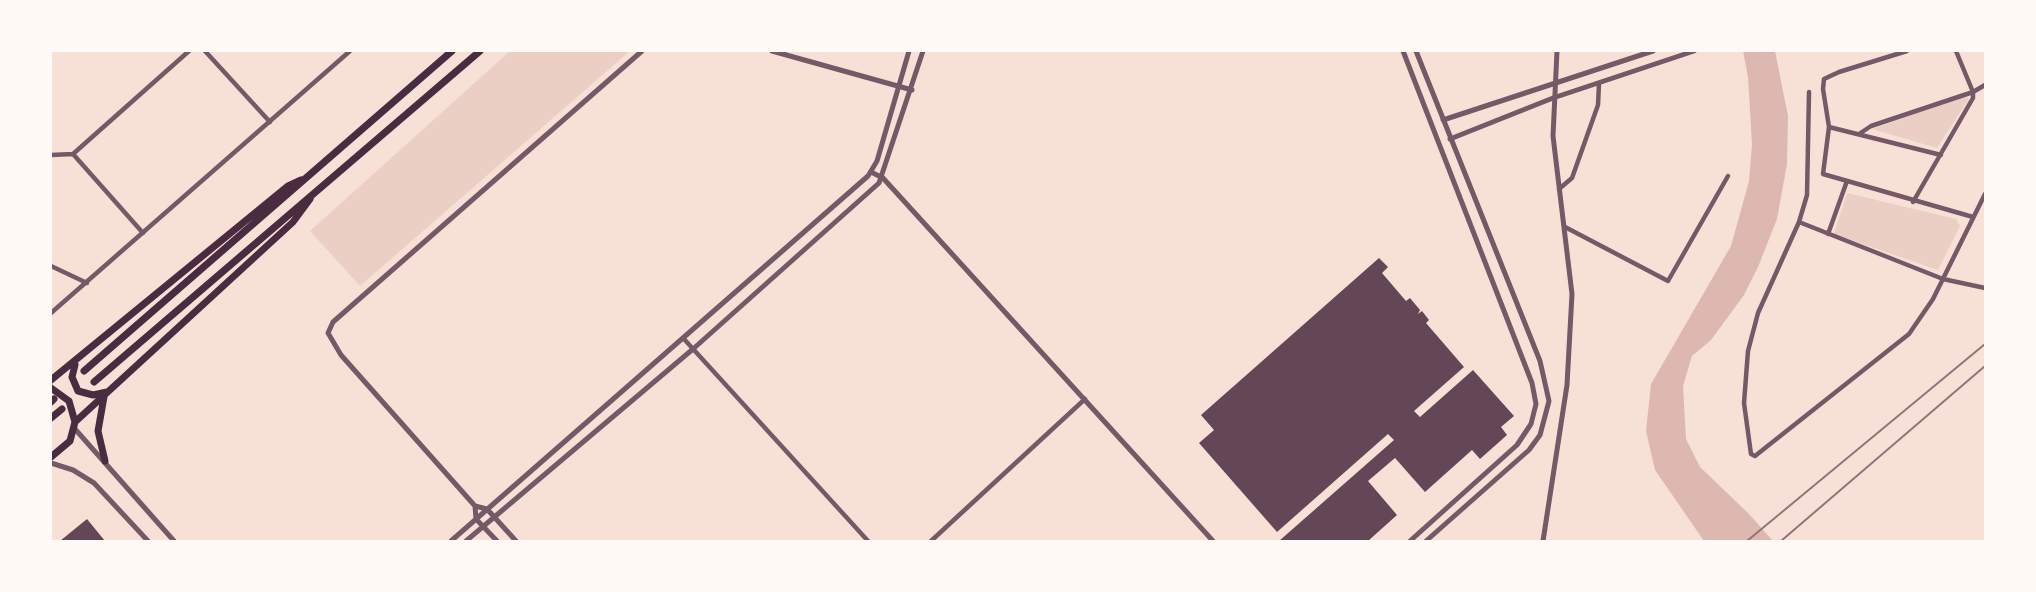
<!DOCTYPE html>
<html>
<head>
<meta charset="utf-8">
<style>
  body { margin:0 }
  #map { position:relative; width:2036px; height:592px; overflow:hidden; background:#f7e1d7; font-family:"Libre Baskerville",serif }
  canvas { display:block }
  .frame { position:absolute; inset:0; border:52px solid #fffaf5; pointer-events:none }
</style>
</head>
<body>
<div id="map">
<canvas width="2036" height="592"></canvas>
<div class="frame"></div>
</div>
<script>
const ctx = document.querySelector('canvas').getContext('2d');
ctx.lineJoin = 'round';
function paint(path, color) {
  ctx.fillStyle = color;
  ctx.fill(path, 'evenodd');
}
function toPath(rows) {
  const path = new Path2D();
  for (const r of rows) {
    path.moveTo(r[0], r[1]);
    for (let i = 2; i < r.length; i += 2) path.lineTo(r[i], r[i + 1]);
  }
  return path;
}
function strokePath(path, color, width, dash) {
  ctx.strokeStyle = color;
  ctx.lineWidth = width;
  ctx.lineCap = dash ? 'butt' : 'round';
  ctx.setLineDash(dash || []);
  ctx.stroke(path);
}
paint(toPath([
  [510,51,630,51,360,286,310,231],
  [1966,96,1969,99,1937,148,1872,129],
  [1847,193,1956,219,1960,226,1938,270,1834,234]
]), '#ebcfc5');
paint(toPath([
  [1743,51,1775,51,1788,116,1787,164,1777,219,1758,267,1744,295,1711,340,1692,356,1683,386,1686,439,1700,467,1749,514,1773,541,1704,541,1655,470,1646,431,1651,384,1731,246,1749,181,1752,144,1748,77]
]), '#dcb8b0');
paint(toPath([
  [1379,258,1388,267,1382,273,1406,301,1410,298,1420,310,1418,314,1422,311,1429,320,1426,323,1464,367,1414,411,1420,417,1473,370,1514,416,1501,427,1507,435,1480,459,1472,450,1425,492,1395,458,1368,481,1397,515,1368,541,1279,541,1394,440,1388,434,1277,532,1199,443,1214,430,1201,415],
  [87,519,105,541,60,541]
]), '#644757');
strokePath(toPath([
  [205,51,270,122],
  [1907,51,1839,72,1824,79,1823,89,1829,127,1823,174,1973,217],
  [1809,92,1807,195,1799,222,1758,313,1748,351,1744,403,1751,454,1755,456,1909,334,1933,299,1985,194],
  [1829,127,1941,155],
  [1859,134,1871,126,1973,92,1985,85],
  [73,154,143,233],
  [51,155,73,154,189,51],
  [1559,189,1572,178,1598,105,1599,84],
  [1913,202,1973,98,1973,92,1956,51],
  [1799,222,1943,279,1985,288],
  [1565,227,1668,281,1728,176],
  [1828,234,1847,181],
  [51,266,87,283],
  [51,313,350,51],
  [684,339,868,541],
  [931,541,1085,399]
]), '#755966', 4.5);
strokePath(toPath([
  [772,51,912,90],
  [1403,51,1532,383,1536,404,1531,424,1517,445,1410,541],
  [1416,51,1540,361,1549,401,1540,435,1529,450,1426,541],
  [1443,120,1653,51],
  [1450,139,1553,98,1694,51],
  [871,172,883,178,1213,541],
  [75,429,174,541],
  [51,463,73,470,94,483,148,541],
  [475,506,476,519,497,541],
  [451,541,868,176,877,161,909,51],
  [466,541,693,349,879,183,923,51],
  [516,541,487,509,475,506,341,355,328,333,333,322,642,51],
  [1543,541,1567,385,1572,294,1553,136,1557,51]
]), '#755966', 5);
strokePath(toPath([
  [75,365,72,377,78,391,93,395,107,392],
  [84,371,452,51],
  [51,380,288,186,301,180],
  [94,382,480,51],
  [51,388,69,401,75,422,70,441,51,457],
  [104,397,98,431,105,461],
  [51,402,54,399],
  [51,418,62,409],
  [75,422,293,222,310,199]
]), '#4a2c40', 7);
strokePath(toPath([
  [1747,541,1985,344],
  [1781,541,1985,366]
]), '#8f747c', 2);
</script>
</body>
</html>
